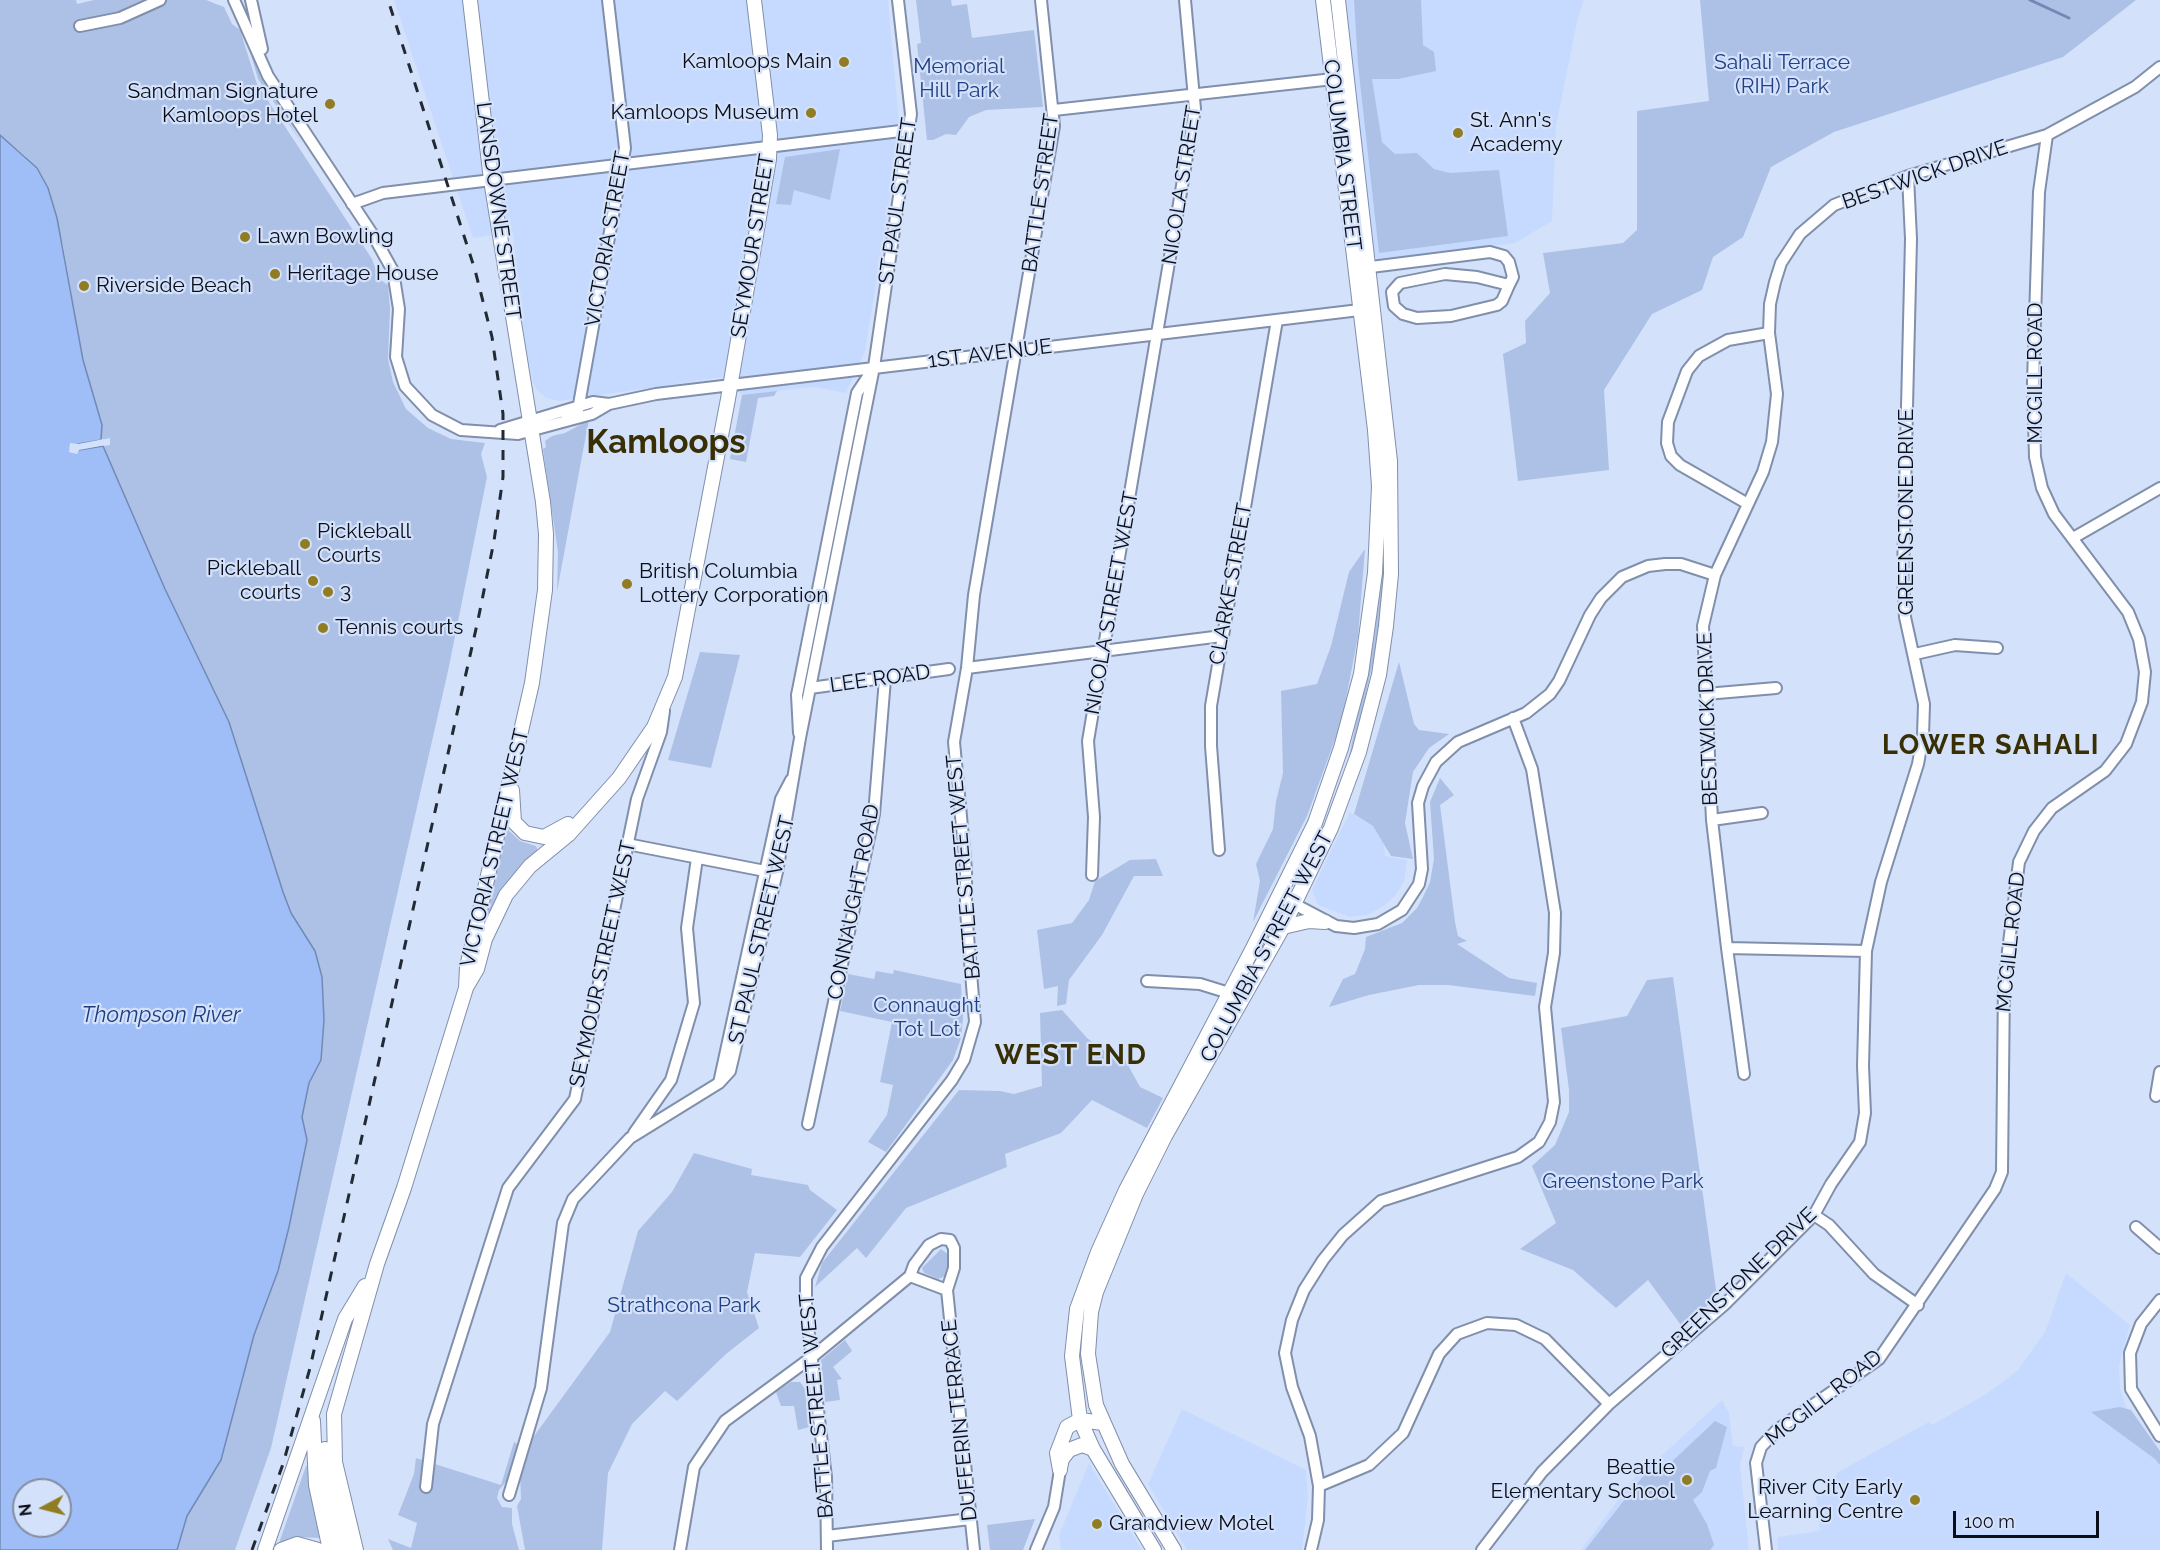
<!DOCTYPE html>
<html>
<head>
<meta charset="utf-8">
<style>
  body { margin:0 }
  #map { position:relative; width:2160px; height:1550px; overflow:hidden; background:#d4e1fa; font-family:Raleway,sans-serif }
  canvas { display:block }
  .north { position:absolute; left:12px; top:1478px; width:60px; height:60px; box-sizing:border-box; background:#d4e1fa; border:2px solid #838da0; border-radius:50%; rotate:263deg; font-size:16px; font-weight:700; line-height:24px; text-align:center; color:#090e18 }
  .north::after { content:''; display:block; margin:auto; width:21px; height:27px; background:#907c22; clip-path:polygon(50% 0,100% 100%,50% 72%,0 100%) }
  .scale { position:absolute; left:1953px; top:1511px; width:146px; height:27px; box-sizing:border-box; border:3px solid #090e18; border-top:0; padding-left:8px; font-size:18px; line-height:21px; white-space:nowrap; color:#090e18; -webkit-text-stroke:4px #d4e1fa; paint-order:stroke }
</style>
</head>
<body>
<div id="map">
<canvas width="2160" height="1550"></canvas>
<div class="north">N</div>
<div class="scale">100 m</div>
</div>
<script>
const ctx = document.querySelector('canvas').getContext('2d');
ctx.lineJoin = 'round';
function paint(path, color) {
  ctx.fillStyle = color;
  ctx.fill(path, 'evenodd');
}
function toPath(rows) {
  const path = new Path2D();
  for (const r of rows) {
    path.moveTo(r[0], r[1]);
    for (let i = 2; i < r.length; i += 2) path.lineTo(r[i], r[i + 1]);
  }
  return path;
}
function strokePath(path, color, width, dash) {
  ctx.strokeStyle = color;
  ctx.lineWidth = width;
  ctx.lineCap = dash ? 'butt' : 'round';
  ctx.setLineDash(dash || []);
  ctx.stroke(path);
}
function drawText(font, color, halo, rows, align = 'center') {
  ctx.font = font + ' Raleway,sans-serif';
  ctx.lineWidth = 4.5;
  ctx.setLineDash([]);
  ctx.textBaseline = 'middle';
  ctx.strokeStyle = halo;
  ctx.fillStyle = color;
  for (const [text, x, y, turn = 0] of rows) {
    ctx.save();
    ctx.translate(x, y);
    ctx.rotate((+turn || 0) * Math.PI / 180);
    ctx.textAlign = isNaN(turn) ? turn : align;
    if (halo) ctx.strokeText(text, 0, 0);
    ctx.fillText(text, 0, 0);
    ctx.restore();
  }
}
paint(toPath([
  [394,0,888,0,900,135,898,148,865,351,846,393,815,387,742,395,722,377,560,401,546,398,537,390,533,382,525,343,513,232,473,238],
  [1346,0,1584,0,1578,17,1556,126,1552,221,1515,243,1378,259,1373,255],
  [1350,812,1373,826,1384,842,1385,856,1407,860,1404,882,1395,896,1384,906,1367,915,1350,917,1318,905,1312,890],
  [2066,1273,2130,1325,2119,1365,2120,1388,2129,1416,2160,1460,2160,1550,1778,1550,1777,1537,1820,1531,1816,1494,1825,1493,1838,1472,1929,1422,1932,1425,1988,1393,2017,1371,2045,1332],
  [1722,1400,1729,1413,1733,1446,1744,1447,1740,1466,1749,1550,1581,1550,1641,1469,1657,1460],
  [1182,1409,1306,1470,1308,1498,1302,1550,1187,1550,1148,1484],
  [1089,1463,1142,1550,1061,1550,1059,1535]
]), '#c6daff');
paint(toPath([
  [0,0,76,0,77,4,94,0,206,0,224,7,232,24,240,30,257,84,372,259,379,279,388,285,390,309,388,359,393,382,406,409,428,428,451,439,485,443,481,454,487,477,448,671,271,1448,235,1550,177,1550,187,1516,221,1460,254,1335,278,1271,307,1140,302,1117,309,1083,321,1060,322,977,315,951,291,913,283,893,229,722,161,580,103,447,79,450,110,445,110,438,101,440,102,425,83,360,63,245,48,188,25,156,0,135],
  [916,0,951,0,952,6,967,4,972,38,1034,30,1043,107,986,110,969,117,956,135,946,134,933,140,927,140,917,44,921,43],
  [1354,0,1421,0,1423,45,1434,52,1436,71,1398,79,1372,79,1382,142,1395,154,1417,153,1434,169,1450,173,1499,170,1508,236,1379,253,1358,65],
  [1700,0,2136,0,2063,57,1834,132,1771,167,1743,237,1713,257,1702,290,1652,314,1604,390,1609,470,1518,481,1503,354,1526,343,1525,321,1550,293,1543,253,1623,243,1637,230,1637,111,1709,101],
  [248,45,261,77,303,145,258,79],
  [840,149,830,200,794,190,791,205,776,204,785,157],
  [777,391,774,396,758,398,746,462,730,459,742,395],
  [589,420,582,456,557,592,558,552,543,449,546,447,545,441,552,436,565,433],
  [1384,514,1385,578,1378,640,1352,756,1349,756,1374,639,1379,598],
  [1365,549,1358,636,1342,720,1307,816,1253,922,1260,881,1256,864,1273,829,1276,801,1283,773,1281,691,1317,684,1331,646,1349,572],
  [700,652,740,655,711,768,668,760],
  [1399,662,1414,724,1419,730,1449,734,1429,748,1413,772,1405,823,1413,859,1391,856,1373,826,1354,814],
  [1440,778,1454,795,1440,805,1455,922,1458,936,1467,941,1457,944,1509,978,1537,983,1535,996,1448,985,1419,985,1369,995,1329,1007,1343,979,1355,974,1365,949,1366,937,1402,923,1417,908,1423,897,1430,882,1434,859,1430,802],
  [504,829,507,829,520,841,536,846,538,851,504,889,485,920],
  [1156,859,1163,876,1134,876,1102,935,1069,980,1066,1004,1057,1006,1058,986,1044,989,1037,930,1072,923,1089,900,1095,881,1130,860],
  [894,970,961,984,963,1018,961,1038,953,1060,886,1152,868,1142,887,1115,893,1085,880,1082,892,1022,840,1011,848,974,874,979,876,971,893,974],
  [1673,977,1717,1297,1683,1328,1648,1280,1616,1308,1573,1270,1520,1249,1556,1223,1532,1166,1555,1145,1569,1112,1569,1090,1561,1028,1627,1016,1647,980],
  [1062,1010,1087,1038,1107,1053,1123,1056,1140,1087,1163,1098,1147,1128,1092,1100,1061,1133,1005,1154,1007,1167,906,1208,866,1258,857,1248,815,1287,822,1263,959,1090,1000,1091,1014,1094,1042,1086,1040,1013],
  [694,1153,752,1169,751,1175,808,1185,810,1190,837,1210,800,1257,755,1253,747,1292,759,1328,726,1354,677,1401,665,1391,632,1424,608,1473,602,1550,525,1550,517,1506,521,1499,520,1471,526,1447,610,1332,638,1231,672,1192],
  [941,1249,949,1255,950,1274,938,1279,924,1273,922,1268],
  [845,1340,852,1351,833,1367,842,1379,837,1380,840,1400,825,1402,821,1360],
  [791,1382,800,1382,805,1389,809,1427,798,1430,794,1406,781,1406,776,1392],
  [2120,1407,2131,1410,2160,1451,2160,1465,2155,1459,2091,1412],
  [1715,1421,1727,1427,1716,1468,1710,1471,1702,1492,1693,1500,1707,1524,1714,1545,1710,1550,1585,1550,1648,1470,1663,1470],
  [514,1442,519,1445,509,1478,499,1490,497,1498,502,1507,512,1508,512,1524,519,1550,393,1550,388,1539,411,1548,417,1523,398,1515,414,1474,416,1458,501,1485],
  [306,1466,309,1467,323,1538,293,1537,279,1543],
  [1035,1519,1023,1550,990,1550,987,1525]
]), '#adc1e6');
const water = toPath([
  [0,135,37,168,48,188,57,218,83,360,102,425,101,440,78,444,79,450,103,446,165,589,229,722,283,892,291,913,315,951,322,977,324,1020,321,1060,309,1083,302,1117,307,1140,289,1227,278,1271,254,1335,221,1460,187,1516,177,1550,0,1550,0,135],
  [24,1490,60,1490,60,1526,24,1526,24,1490]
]);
paint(water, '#9fbef8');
strokePath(water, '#7289b5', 1.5);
paint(toPath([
  [104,439,102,443,83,446,103,443,106,445,79,450,77,454,69,452,70,443,78,444]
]), '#d4e1fa');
strokePath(toPath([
  [2030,0,2069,18]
]), '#7289b5', 3);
const minor = toPath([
  [234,0,268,76,373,235,393,271,399,309,396,357,405,386,432,415,461,430,518,434,592,414,609,404,656,394,1368,309],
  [251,0,262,49],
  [80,26,120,18,160,0],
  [1054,110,1333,79],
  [352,204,383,193,909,130],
  [1363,268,1490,252,1504,256,1509,262,1513,277,1509,285,1502,301,1497,305,1451,316,1417,318,1403,314,1394,306,1392,292,1400,283,1445,274,1477,277,1509,285],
  [567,416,578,410,625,148,608,0],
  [500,430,593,402,609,404],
  [1748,504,1680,465,1671,456,1667,443,1668,422,1687,371,1699,356,1728,340,1769,333],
  [2073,538,2160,488],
  [1915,654,1955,645,1997,648],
  [967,668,1222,636],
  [810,688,949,669],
  [1706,694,1776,688],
  [799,733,797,695,857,393,871,372],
  [1712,820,1762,813],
  [627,844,765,871],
  [1219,850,1211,746,1211,706,1277,320],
  [1092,875,1094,817,1088,741,1195,109,1185,0],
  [1279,896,1336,926,1354,928,1378,924,1402,910,1419,884,1422,869,1418,803,1423,786,1436,762,1458,742,1526,713,1550,694,1559,681,1590,615,1601,598,1622,577,1648,566,1665,564,1681,564,1715,575],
  [1727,948,1744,1074],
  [1866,951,1727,948,1712,820,1703,626,1715,575,1763,472,1772,442,1777,394,1769,333,1770,304,1775,282,1781,263,1800,234,1834,205,1908,176,2047,135,2135,87,2160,67],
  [1147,981,1200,984,1242,997],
  [719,1083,781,799,791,780],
  [2156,1096,2160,1072],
  [808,1124,874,814,885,679],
  [634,1133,671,1080,694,1003,687,928,697,858],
  [1814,1215,1829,1225,1874,1274,1918,1305],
  [2136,1227,2160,1248],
  [910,1276,914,1265,929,1245,941,1239,950,1240,954,1248,954,1268,947,1290,974,1550],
  [2160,1300,2141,1324,2130,1353,2131,1389,2160,1436],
  [1319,1486,1369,1465,1403,1433,1439,1354,1457,1334,1487,1323,1516,1325,1545,1339,1609,1404],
  [426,1487,433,1424,508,1188,575,1099,637,799,661,732,664,711],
  [509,1495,541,1388,563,1223,573,1199,630,1138,719,1083,730,1071,777,872,800,738,874,367,911,114,898,0],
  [827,1536,970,1519],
  [680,1550,694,1467,725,1421,812,1357,910,1276,947,1290],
  [827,1550,826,1477,806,1310,806,1278,822,1247,952,1080,964,1060,975,1022,966,911,966,870,954,742,967,668,974,595,1054,126,1041,0],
  [1036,1550,1054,1507,1060,1470],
  [1311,1550,1318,1520,1319,1486,1310,1436,1292,1387,1285,1353,1292,1320,1304,1290,1323,1260,1343,1235,1381,1201,1518,1157,1539,1142,1550,1122,1554,1102,1545,1007,1554,953,1555,913,1532,769,1513,718],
  [1482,1550,1542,1472,1609,1404,1724,1305,1814,1215,1831,1184,1860,1142,1865,1113,1863,1066,1866,951,1881,882,1918,764,1923,736,1924,704,1905,617,1903,575,1911,239,1908,176],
  [1766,1550,1756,1463,1761,1447,1777,1430,1879,1359,1995,1189,2002,1172,2004,983,2019,862,2034,831,2052,808,2105,771,2126,744,2142,702,2145,672,2139,639,2128,612,2054,514,2042,488,2035,457,2033,382,2039,192,2047,135]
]);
const major = toPath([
  [512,790,514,822,525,833,544,837,568,824],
  [1283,927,1309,921,1325,922],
  [467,986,477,969,485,939,506,895,530,866,569,834,619,778,654,727,675,677,728,399,769,159,770,135,754,0],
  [313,1421,316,1485,330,1550],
  [325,1449,327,1470,344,1550],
  [1060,1468,1062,1459,1069,1450,1082,1445,1093,1449],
  [1060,1470,1057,1453,1067,1427,1080,1420,1103,1423],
  [265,1550,345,1319,365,1286],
  [281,1550,297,1544,318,1550],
  [356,1550,335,1462,334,1414,377,1264,404,1188,466,988,467,967,532,683,545,590,546,534,543,502,491,180,470,0],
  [1154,1550,1093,1449,1080,1420,1072,1356,1077,1309,1098,1252,1126,1190,1252,950,1315,823,1341,748,1361,674,1375,573,1379,486,1375,430,1323,0],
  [1174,1550,1122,1464,1096,1405,1088,1354,1091,1312,1096,1292,1136,1194,1165,1136,1283,927,1331,828,1359,752,1379,675,1386,626,1391,574,1390,461,1338,0]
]);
strokePath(minor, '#808fab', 14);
strokePath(major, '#808fab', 16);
strokePath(minor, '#fff', 10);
strokePath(major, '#fff', 14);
strokePath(toPath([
  [252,1550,283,1464,310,1368,478,620,494,541,503,477,503,414,492,337,475,270,388,0]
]), '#232935', 3, [10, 10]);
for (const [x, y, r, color] of [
  [844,62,6,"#907c22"],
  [330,104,6,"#907c22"],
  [811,113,6,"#907c22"],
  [1458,133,6,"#907c22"],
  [245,237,6,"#907c22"],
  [275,274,6,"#907c22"],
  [84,286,6,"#907c22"],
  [305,544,6,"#907c22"],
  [313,581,6,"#907c22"],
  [627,584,6,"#907c22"],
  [328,592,6,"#907c22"],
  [323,628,6,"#907c22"],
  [1687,1480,6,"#907c22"],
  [1915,1500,6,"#907c22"],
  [1097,1524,6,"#907c22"]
]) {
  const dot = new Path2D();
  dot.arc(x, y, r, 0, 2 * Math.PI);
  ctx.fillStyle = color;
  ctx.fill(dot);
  strokePath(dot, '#d4e1fa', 2);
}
drawText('21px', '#090e18', '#d4e1fa', [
  ["Kamloops Main",832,62,"right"],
  ["Sandman Signature",318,92,"right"],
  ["Kamloops Hotel",318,116,"right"],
  ["Kamloops Museum",799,113,"right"],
  ["St. Ann's",1470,121],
  ["Academy",1470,145],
  ["Lawn Bowling",257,237],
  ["Heritage House",287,274],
  ["Riverside Beach",96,286],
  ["Pickleball",317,532],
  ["Courts",317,556],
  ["Pickleball",301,569,"right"],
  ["courts",301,593,"right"],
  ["British Columbia",639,572],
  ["Lottery Corporation",639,596],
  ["3",340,592],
  ["Tennis courts",335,628],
  ["Beattie",1675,1468,"right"],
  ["Elementary School",1675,1492,"right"],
  ["River City Early",1903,1488,"right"],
  ["Learning Centre",1903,1512,"right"],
  ["Grandview Motel",1109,1524]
], 'left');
drawText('21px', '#204083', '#d4e1fa', [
  ["Sahali Terrace",1782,63],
  ["(RIH) Park",1782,87],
  ["Memorial",959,67],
  ["Hill Park",959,91],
  ["Connaught",927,1006],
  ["Tot Lot",927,1030],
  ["Greenstone Park",1623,1182],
  ["Strathcona Park",684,1306]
]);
drawText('21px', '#090e18', '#d4e1fa', [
  ["COLUMBIA STREET",1342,155,83],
  ["BESTWICK DRIVE",1925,175,-19],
  ["NICOLA STREET",1182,185,-81],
  ["BATTLE STREET",1041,193,-82],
  ["ST PAUL STREET",898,201,-82],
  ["LANSDOWNE STREET",498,211,82],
  ["VICTORIA STREET",608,239,-80],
  ["SEYMOUR STREET",753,246,-81],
  ["1ST AVENUE",990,354,-7],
  ["MCGILL ROAD",2036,373,-90],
  ["GREENSTONE DRIVE",1907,512,-90],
  ["CLARKE STREET",1231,584,-80],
  ["NICOLA STREET WEST",1112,603,-80],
  ["LEE ROAD",880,679,-8],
  ["BESTWICK DRIVE",1708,719,-92],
  ["VICTORIA STREET WEST",495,848,-77],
  ["BATTLE STREET WEST",964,867,-95],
  ["CONNAUGHT ROAD",854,902,-79],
  ["ST PAUL STREET WEST",762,930,-77],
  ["MCGILL ROAD",2011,942,-84],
  ["COLUMBIA STREET WEST",1267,947,-62],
  ["SEYMOUR STREET WEST",603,964,-78],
  ["GREENSTONE DRIVE",1739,1283,-44],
  ["MCGILL ROAD",1824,1398,-38],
  ["BATTLE STREET WEST",817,1406,-95],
  ["DUFFERIN TERRACE",960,1420,-96]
]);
drawText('italic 22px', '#1e3e80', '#d4e1fa', [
  ["Thompson River",161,1015]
]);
ctx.letterSpacing = '1.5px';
drawText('bold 27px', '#392f04', '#d4e1fa', [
  ["LOWER SAHALI",1991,746],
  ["WEST END",1071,1056]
]);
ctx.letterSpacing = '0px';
drawText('bold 33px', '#392f04', '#d4e1fa', [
  ["Kamloops",666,443]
]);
</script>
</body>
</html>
